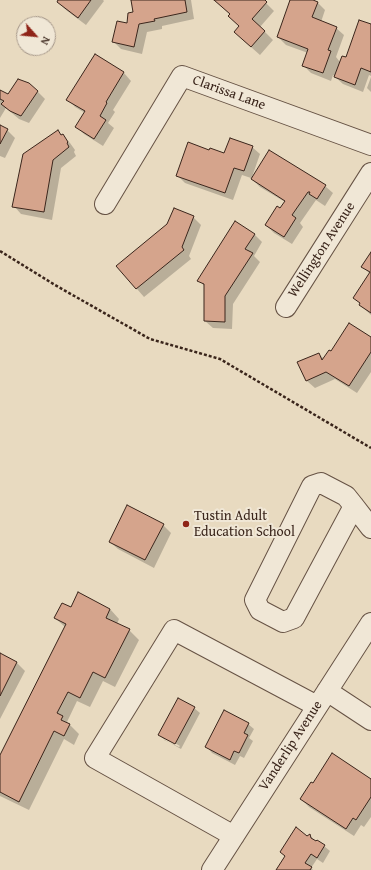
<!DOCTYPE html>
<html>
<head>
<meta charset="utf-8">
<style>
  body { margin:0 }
  #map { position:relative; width:371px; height:870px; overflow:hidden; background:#e8dac0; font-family:"Gentium Book Plus",serif }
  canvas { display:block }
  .north { position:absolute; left:16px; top:16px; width:40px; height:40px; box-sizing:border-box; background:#f0e7d6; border:1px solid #a7998b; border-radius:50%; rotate:117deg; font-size:11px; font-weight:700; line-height:16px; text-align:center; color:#3a251b }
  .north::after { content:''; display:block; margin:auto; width:14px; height:18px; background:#8f2418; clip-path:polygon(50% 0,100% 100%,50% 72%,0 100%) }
</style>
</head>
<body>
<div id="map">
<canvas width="371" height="870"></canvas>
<div class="north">N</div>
</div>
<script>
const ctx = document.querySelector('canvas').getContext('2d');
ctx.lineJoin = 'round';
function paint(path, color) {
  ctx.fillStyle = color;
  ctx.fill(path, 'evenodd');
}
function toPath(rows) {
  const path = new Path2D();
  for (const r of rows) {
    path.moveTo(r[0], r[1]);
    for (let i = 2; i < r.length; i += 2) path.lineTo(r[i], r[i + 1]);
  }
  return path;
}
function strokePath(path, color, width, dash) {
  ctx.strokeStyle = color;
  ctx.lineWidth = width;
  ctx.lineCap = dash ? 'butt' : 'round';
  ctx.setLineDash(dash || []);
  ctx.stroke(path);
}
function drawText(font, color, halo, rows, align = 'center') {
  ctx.font = font + ' "Gentium Book Plus",serif';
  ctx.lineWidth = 4;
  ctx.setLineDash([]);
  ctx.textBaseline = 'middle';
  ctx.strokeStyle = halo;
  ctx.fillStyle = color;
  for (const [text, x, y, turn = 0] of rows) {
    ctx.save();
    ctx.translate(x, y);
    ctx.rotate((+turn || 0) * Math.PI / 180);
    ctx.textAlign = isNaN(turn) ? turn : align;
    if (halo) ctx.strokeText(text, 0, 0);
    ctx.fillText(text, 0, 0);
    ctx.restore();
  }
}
paint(toPath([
  [60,0,103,0,104,1,86,25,66,10,58,2],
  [132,0,191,0,194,19,162,26,162,29,147,32,142,54,121,49,113,41,128,24,134,12],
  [214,0,263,0,274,11,260,27,273,40,260,55,243,40,240,27,231,15],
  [291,0,311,0,317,2,325,10,321,22,336,28,344,35,336,57,340,62,346,58,371,25,371,76,369,75,363,92,343,84,333,75,331,81,311,73,303,65,308,53,286,45,278,37],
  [96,55,124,73,131,81,113,110,115,112,108,123,114,128,103,146,84,134,76,126,85,113,75,107,68,99],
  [371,77,371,92,367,88],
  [0,91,9,96,37,91,45,99,29,123,19,119,6,108,0,118],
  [0,126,7,130,15,138,5,158,0,156],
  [57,131,70,143,75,150,74,152,76,156,61,168,52,220,21,214,14,206],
  [252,147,260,154,252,177,325,186,333,193,325,206,316,200,300,223,303,227,292,244,274,233,266,225,285,202,260,187,251,178,242,175,233,200,185,183,177,175,210,151,225,155],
  [193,217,201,225,189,256,191,259,144,297,117,266],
  [254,234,262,242,254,256,260,262,233,304,232,329,213,328,205,321,205,287,199,280],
  [371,254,371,315,360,305,361,304,354,298,370,274,363,267],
  [371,338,371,372,357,393,335,379,315,388,307,381,299,362,319,354,324,359,331,353],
  [163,525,171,533,154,568,118,549,110,542],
  [71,609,110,609,119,619,117,624,129,630,139,640,115,687,103,681,90,707,77,701,67,722,79,734,74,745,64,739,29,810,0,796,0,757,65,627,55,618],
  [0,654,17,663,25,671,0,719],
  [194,708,200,713,181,749,165,740,159,735],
  [164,737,180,746,179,747,164,740],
  [248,724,254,729,249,738,253,741,244,758,240,756,235,765,212,753,207,747],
  [371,780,371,817,364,827,361,825,354,836,309,807,301,799,313,784],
  [296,828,307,837,310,836,317,842,324,846,330,851,323,863,317,859,311,868,313,870,277,870,286,857,281,852]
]), '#0003');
const building = toPath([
  [58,0,91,0,78,18,57,2,58,0],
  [131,0,185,0,187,12,154,19,155,21,139,24,134,47,112,42,117,21,127,23,128,13,133,12,131,0],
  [214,0,265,0,267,2,252,19,265,31,251,47,234,32,239,26,228,16,230,14,214,0],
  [290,0,313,0,318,2,312,17,337,27,328,50,331,51,323,73,302,66,308,49,277,37,290,0],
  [359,20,371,24,371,72,361,68,355,85,334,77,342,56,346,57,359,20],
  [95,54,124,72,106,102,107,103,100,116,106,120,94,139,75,127,85,111,66,100,95,54],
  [18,79,29,83,38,91,21,116,10,111,1,104,4,101,0,99,0,90,8,94,18,79],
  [0,125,8,129,0,144,0,125],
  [58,130,61,135,63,134,68,142,67,143,69,147,53,160,44,212,12,207,23,154,58,130],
  [230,138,253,146,244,171,234,168,225,193,176,176,188,142,209,150,210,148,224,153,230,138],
  [269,150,326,185,317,199,309,194,310,192,308,192,292,215,296,218,284,237,265,225,277,206,280,208,285,201,251,179,269,150],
  [174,208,194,216,182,247,184,250,136,289,116,266,167,224,174,208],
  [235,221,255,234,245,249,253,253,225,296,225,322,204,321,204,284,197,281,235,221],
  [371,252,371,313,359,305,360,303,353,298,370,272,361,267,371,252],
  [349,323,371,337,371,352,349,386,326,372,306,381,297,362,319,353,322,360,329,350,331,351,349,323],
  [127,505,164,524,145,560,109,542,127,505],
  [78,592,110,609,106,618,130,629,105,678,93,672,80,698,68,692,57,713,63,716,61,720,70,724,64,736,54,731,19,802,0,792,0,755,66,624,54,618,62,603,71,607,78,592],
  [0,653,17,662,0,696,0,653],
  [178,698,195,707,175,744,158,735,178,698],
  [224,710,249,723,244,733,248,735,239,753,234,751,230,760,205,747,224,710],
  [332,753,371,779,371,797,356,820,353,818,346,829,300,799,311,782,313,783,332,753],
  [296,827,307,836,310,834,311,838,316,841,317,840,325,845,317,858,311,854,305,863,312,867,310,870,276,870,285,856,280,852,296,827]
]);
paint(building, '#d5a48c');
strokePath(building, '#3a251b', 1);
const minor = toPath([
  [105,204,182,76,371,145],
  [286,307,371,173],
  [354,506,294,618,283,622,260,610,255,600,312,486,321,483,346,496,354,506,371,528],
  [327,691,371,720],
  [234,836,95,758,174,630,317,706],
  [212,870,371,623]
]);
strokePath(minor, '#665244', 22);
strokePath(toPath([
  [0,251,55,285,150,339,220,359,371,448]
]), '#3a251b', 2.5, [3, 2]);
strokePath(minor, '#f0e7d6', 20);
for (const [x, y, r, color] of [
  [186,524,4,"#8f2418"]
]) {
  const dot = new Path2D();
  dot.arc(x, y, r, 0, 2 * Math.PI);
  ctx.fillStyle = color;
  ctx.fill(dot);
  strokePath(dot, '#f0e7d6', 1.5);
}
drawText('14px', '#3a251b', '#f0e7d6', [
  ["Clarissa Lane",229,93,20],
  ["Wellington Avenue",322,250,-57],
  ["Vanderlip Avenue",291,746,-57]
]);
drawText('14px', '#3a251b', '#f0e7d6', [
  ["Tustin Adult",194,516],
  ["Education School",194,532]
], 'left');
</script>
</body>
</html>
